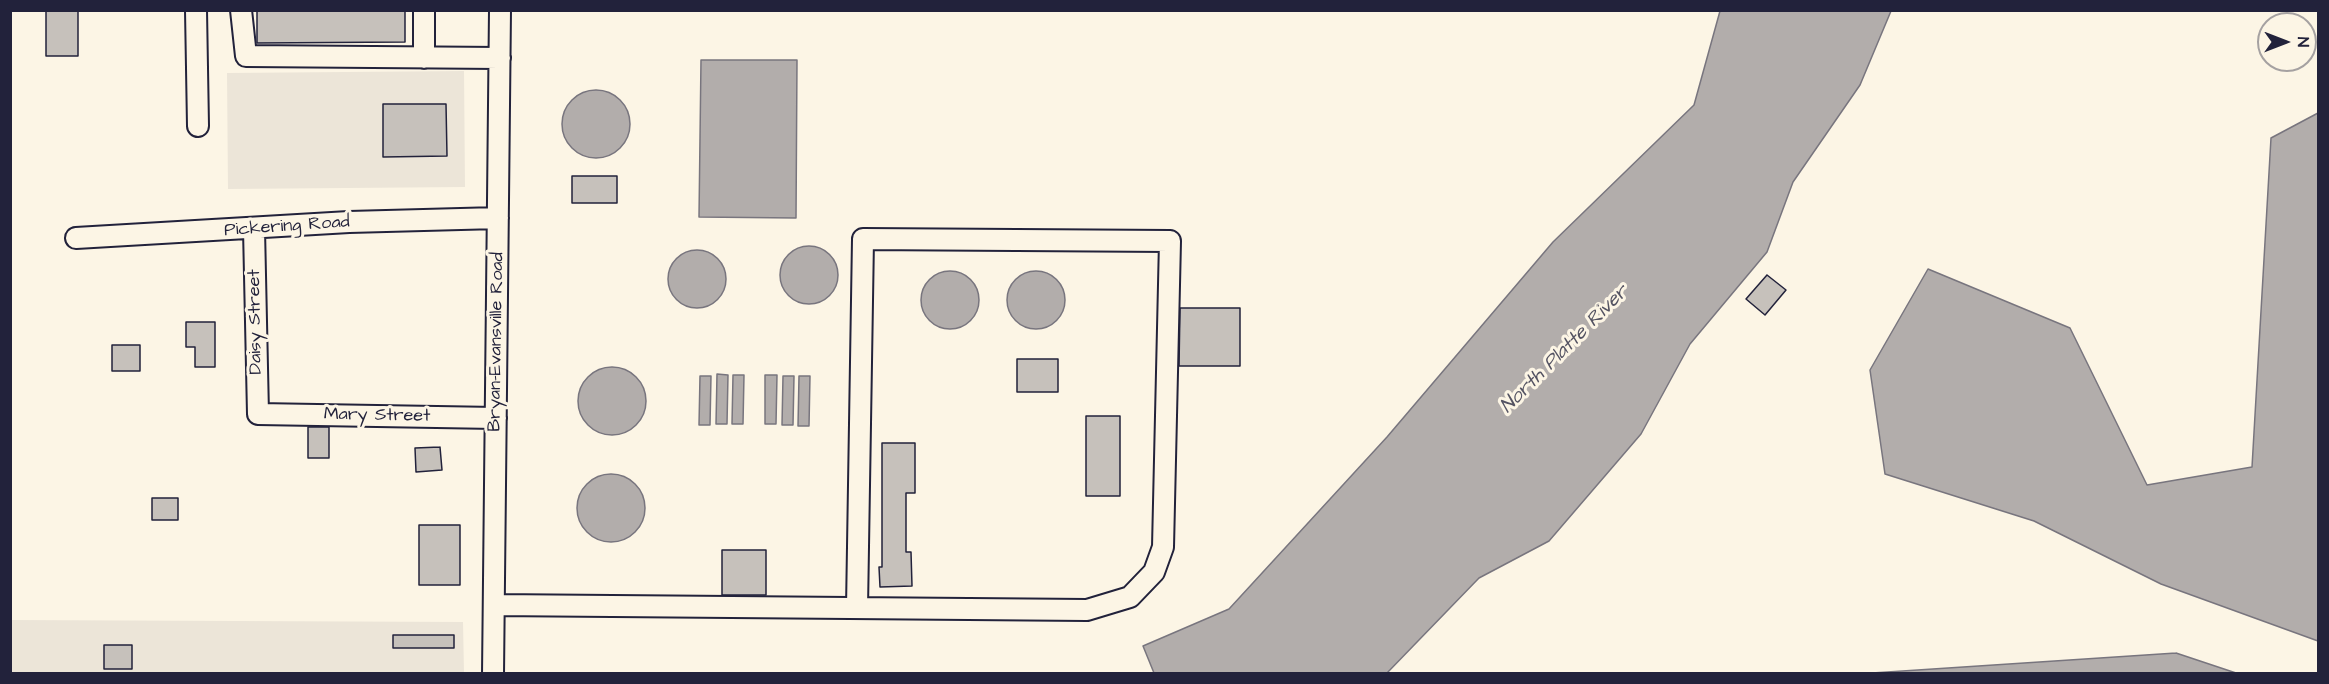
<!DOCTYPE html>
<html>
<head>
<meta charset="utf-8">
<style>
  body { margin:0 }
  #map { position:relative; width:2329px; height:684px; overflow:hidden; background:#fcf5e5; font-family:"Architects Daughter",sans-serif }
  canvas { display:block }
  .frame { position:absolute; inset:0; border:12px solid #22223b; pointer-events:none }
  .north { position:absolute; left:2257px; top:12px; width:60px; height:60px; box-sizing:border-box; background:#fcf5e5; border:2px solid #a5a1a1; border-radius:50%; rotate:90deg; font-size:16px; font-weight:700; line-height:24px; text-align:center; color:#22223b }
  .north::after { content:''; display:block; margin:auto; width:21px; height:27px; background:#22223b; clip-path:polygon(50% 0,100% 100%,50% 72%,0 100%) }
</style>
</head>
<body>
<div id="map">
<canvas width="2329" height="684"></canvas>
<div class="frame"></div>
<div class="north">N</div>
</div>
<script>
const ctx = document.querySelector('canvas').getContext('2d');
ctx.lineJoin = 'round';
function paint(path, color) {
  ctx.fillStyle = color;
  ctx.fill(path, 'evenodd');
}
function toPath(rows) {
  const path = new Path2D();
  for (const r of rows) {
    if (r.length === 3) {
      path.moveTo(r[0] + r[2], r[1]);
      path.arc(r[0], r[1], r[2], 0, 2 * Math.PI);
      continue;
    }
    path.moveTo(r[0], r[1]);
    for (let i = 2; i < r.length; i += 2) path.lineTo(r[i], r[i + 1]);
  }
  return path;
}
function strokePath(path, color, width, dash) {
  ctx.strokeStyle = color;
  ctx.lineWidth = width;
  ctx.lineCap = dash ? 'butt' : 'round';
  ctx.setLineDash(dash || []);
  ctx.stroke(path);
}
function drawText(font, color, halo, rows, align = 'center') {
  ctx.font = font + ' "Architects Daughter",sans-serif';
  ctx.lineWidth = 6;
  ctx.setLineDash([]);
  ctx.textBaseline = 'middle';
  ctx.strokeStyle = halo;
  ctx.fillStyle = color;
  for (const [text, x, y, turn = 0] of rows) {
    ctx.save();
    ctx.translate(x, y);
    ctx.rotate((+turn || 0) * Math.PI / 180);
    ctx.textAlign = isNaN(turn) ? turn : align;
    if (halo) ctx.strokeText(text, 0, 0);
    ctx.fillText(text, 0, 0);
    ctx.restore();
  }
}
paint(toPath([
  [464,71,465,187,228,189,227,73],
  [11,620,463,622,464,673,11,674]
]), '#ece5d8');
const water = toPath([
  [1720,11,1891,11,1860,85,1793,182,1767,252,1690,344,1641,434,1549,541,1479,578,1387,673,1154,673,1143,646,1229,609,1387,437,1553,242,1694,105,1720,11],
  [701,60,797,60,796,218,699,217,701,60],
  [596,124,34],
  [2318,113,2318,641,2161,584,2034,521,1885,474,1870,370,1928,269,2070,328,2147,485,2252,467,2271,138,2318,113],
  [809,275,29],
  [697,279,29],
  [950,300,29],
  [1036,300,29],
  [612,401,34],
  [717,374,728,375,727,424,716,424,717,374],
  [733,375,744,375,743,424,732,424,733,375],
  [765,375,777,375,776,424,765,424,765,375],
  [700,376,711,376,710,425,699,425,700,376],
  [783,376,794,376,793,425,782,425,783,376],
  [799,376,810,376,809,426,798,426,799,376],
  [611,508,34],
  [2176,653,2236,673,1872,673,2176,653]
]);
paint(water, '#b2adab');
strokePath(water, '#78757e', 1.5);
const building = toPath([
  [46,10,78,10,78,56,46,56,46,10],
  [257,10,405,10,405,42,257,43,257,10],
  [383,104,446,104,447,156,383,157,383,104],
  [572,176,617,176,617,203,572,203,572,176],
  [1767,275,1786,290,1765,315,1746,299,1767,275],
  [1180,308,1240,308,1240,366,1179,366,1180,308],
  [186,322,215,322,215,367,195,367,195,347,186,347,186,322],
  [112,345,140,345,140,371,112,371,112,345],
  [1017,359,1058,359,1058,392,1017,392,1017,359],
  [1086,416,1120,416,1120,496,1086,496,1086,416],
  [308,427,329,427,329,458,308,458,308,427],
  [882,443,915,443,915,493,906,493,906,552,911,552,912,586,880,587,879,567,882,567,882,443],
  [440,447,442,470,416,472,415,448,440,447],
  [152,498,178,498,178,520,152,520,152,498],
  [419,525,460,525,460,585,419,585,419,525],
  [722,550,766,550,766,595,722,595,722,550],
  [393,635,454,635,454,648,393,648,393,635],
  [104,645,132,645,132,669,104,669,104,645]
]);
paint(building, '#c6c1bb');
strokePath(building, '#22223b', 1.5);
const minor = toPath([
  [196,10,198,126],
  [241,10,246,56,500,58],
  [424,10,424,58],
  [254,229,258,414,496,418],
  [76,238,349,222,498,218],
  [494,605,1087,610,1130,597,1154,572,1163,547,1170,241,863,239,857,608],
  [493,674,500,10]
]);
strokePath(minor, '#22223b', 24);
strokePath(minor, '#fcf5e5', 20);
drawText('18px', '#22223b', '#fcf5e5', [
  ["Pickering Road",287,227,-4],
  ["Daisy Street",256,322,-91],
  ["Bryan-Evansville Road",497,342,-89],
  ["Mary Street",377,416,1]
]);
drawText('italic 20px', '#545362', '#fcf5e5', [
  ["North Platte River",1565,350,-45]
]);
</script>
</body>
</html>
